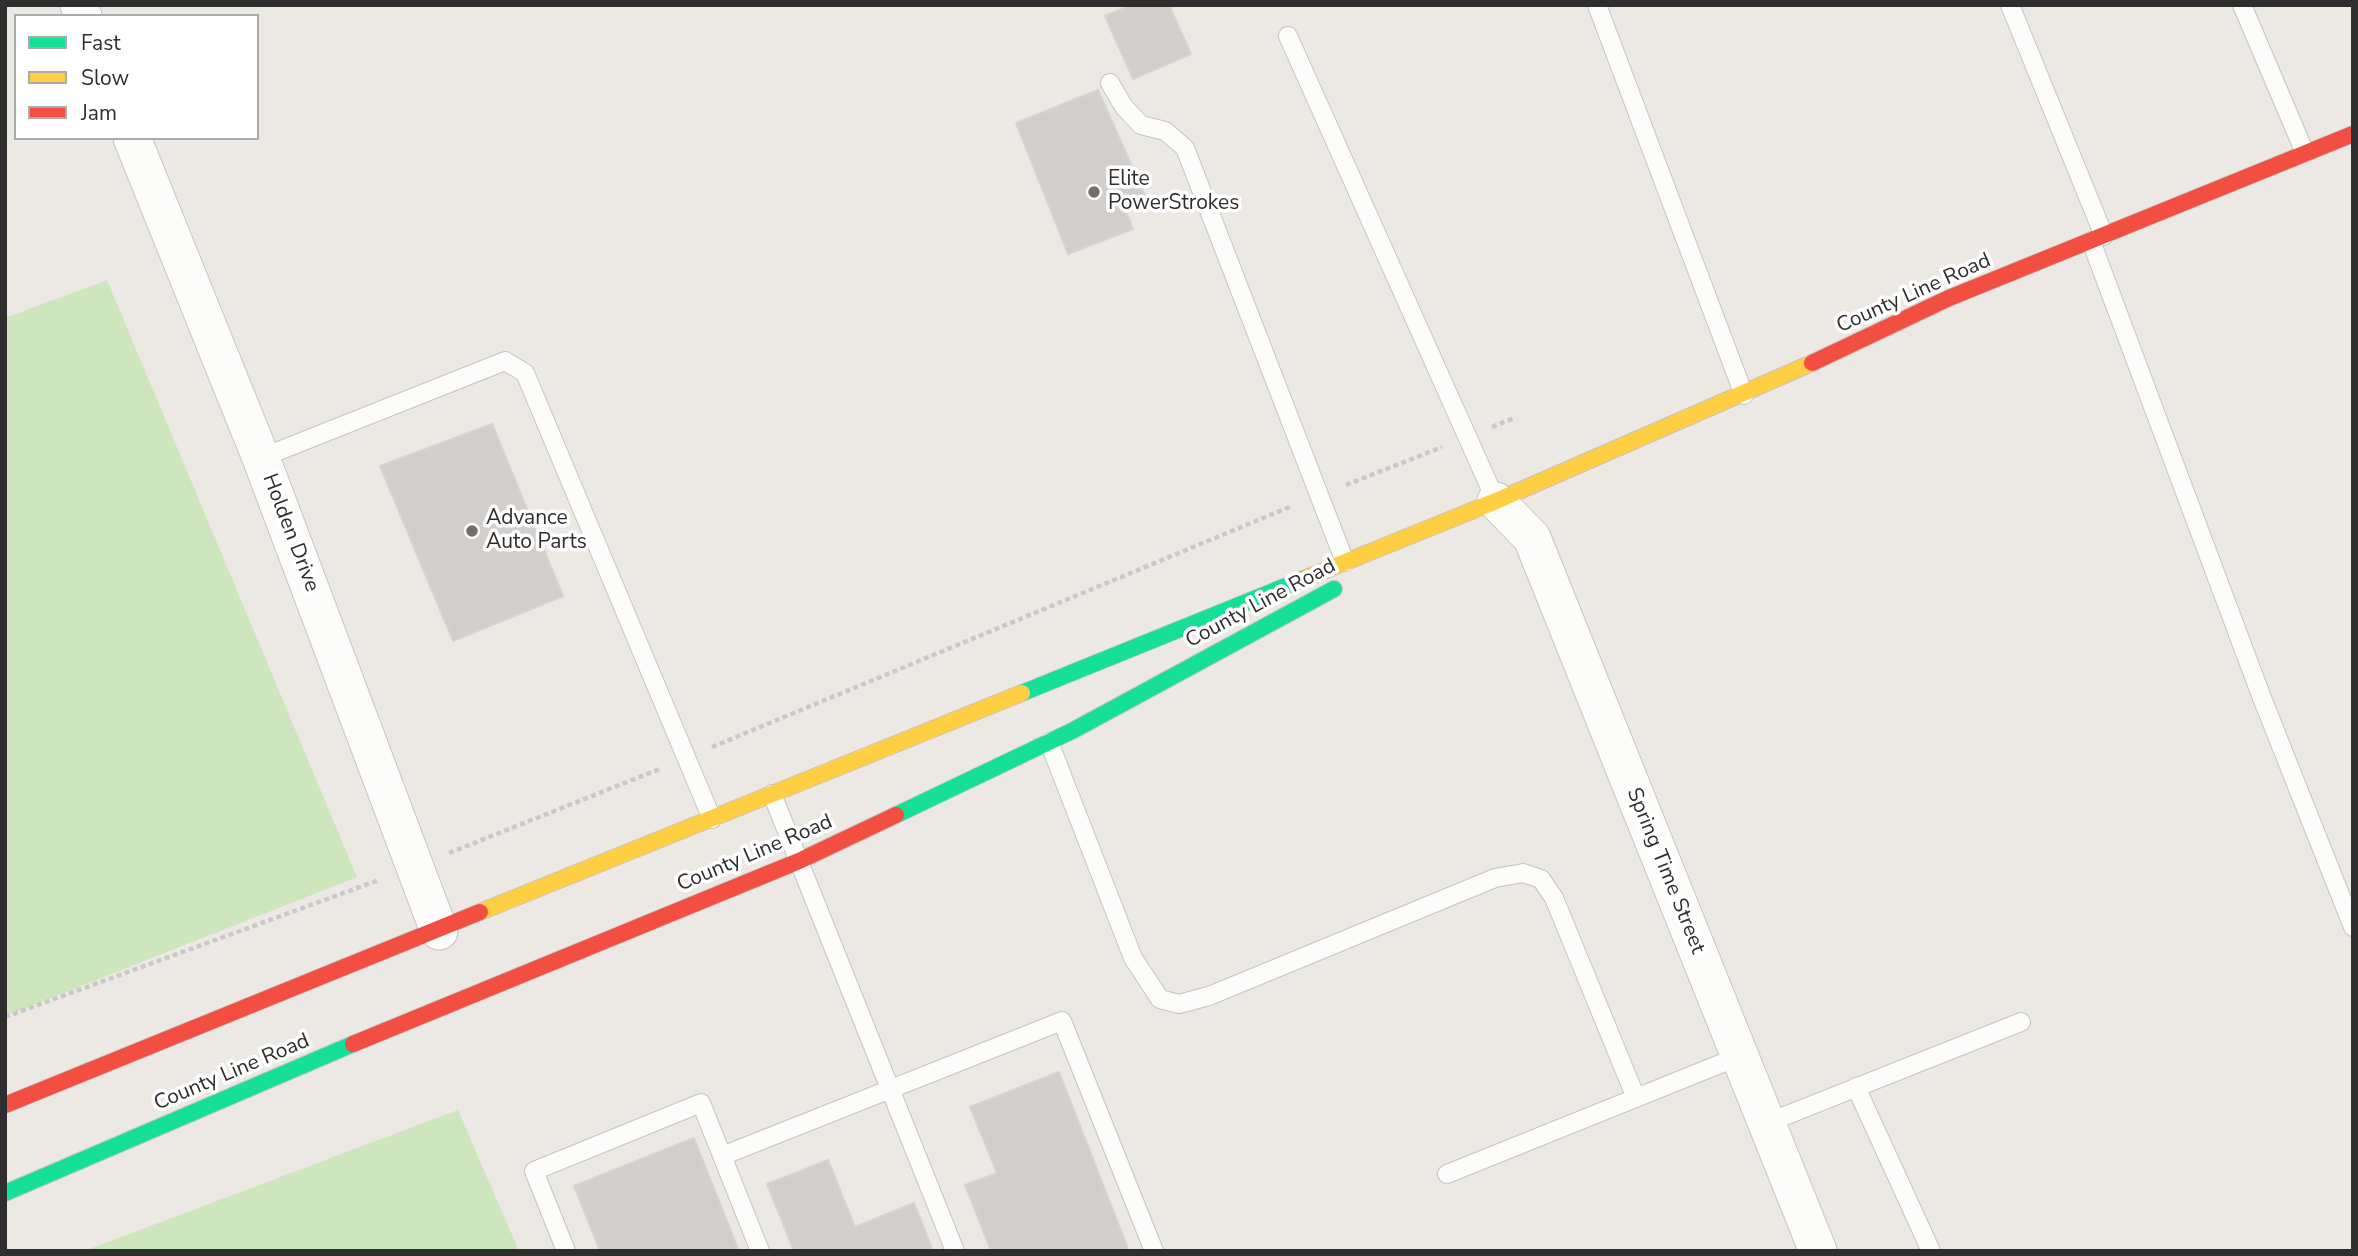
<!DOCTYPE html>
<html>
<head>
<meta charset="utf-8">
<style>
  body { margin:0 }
  #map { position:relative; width:2358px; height:1256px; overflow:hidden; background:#ece8e4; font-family:"Nunito Sans",sans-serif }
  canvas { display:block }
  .frame { position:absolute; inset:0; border:7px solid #2e2e2e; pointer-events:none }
  .legend { position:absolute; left:14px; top:14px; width:245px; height:126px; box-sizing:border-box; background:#fff; border:2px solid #ababab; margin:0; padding:9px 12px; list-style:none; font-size:21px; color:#2e2e2e }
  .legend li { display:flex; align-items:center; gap:14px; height:35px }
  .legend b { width:35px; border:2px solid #ababab }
</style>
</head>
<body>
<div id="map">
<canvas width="2358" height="1256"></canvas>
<div class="frame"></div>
<ul class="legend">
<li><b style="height:9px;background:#16e098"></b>Fast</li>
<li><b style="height:9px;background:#ffcf43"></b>Slow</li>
<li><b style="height:9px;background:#f24e42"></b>Jam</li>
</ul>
</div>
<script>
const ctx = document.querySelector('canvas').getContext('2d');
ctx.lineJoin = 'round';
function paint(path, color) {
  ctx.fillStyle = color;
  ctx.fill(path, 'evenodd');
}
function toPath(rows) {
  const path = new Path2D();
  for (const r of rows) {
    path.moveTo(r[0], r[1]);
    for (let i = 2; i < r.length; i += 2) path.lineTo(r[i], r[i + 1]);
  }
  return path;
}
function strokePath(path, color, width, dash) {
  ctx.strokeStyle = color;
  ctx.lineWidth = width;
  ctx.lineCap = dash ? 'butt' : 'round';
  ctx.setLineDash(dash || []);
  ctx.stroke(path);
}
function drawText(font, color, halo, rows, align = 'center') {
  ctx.font = font + ' "Nunito Sans",sans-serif';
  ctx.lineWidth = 7;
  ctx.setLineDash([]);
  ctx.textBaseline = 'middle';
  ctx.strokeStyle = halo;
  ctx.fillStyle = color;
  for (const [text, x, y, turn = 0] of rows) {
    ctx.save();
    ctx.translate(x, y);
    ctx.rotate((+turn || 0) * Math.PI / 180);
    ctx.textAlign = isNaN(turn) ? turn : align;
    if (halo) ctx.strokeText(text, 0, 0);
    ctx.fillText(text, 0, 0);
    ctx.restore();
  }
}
paint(toPath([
  [107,280,357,877,5,1016,5,318],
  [458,1110,519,1251,84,1251]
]), '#cee6be');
const building = toPath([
  [1131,5,1169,5,1191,54,1133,79,1105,16,1131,5],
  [1098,90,1145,196,1123,205,1133,229,1068,254,1016,123,1098,90],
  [492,424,563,596,453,641,380,466,492,424],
  [1059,1072,1129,1251,991,1251,965,1185,997,1173,970,1107,1059,1072],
  [694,1138,739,1251,600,1251,574,1186,694,1138],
  [828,1160,855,1227,914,1203,933,1251,794,1251,767,1184,828,1160]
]);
paint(building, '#d1cecb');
strokePath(building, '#d7d4d0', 2);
const lane = toPath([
  [1597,5,1744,395],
  [2010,5,2104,236],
  [2242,5,2305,153],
  [1288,36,1496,501],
  [1110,83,1124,107,1141,125,1165,131,1185,148,1345,562],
  [2091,241,2262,698,2353,927],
  [261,458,505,361,525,373,712,819],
  [1049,742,1133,958,1160,999,1179,1004,1209,996,1495,878,1523,873,1541,879,1554,898,1636,1098],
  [772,794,955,1251],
  [1856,1087,1931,1251],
  [1767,1123,2021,1022],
  [722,1156,1062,1021,1154,1251],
  [1447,1174,1740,1056],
  [566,1251,534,1171,701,1103,760,1251]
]);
const street = toPath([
  [79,5,83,16],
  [132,138,261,458,439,931],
  [1496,501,1532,538,1818,1251]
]);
const fast = toPath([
  [1022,693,1306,578],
  [896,815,1072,731,1334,589],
  [5,1193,353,1044]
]);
const slow = toPath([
  [1306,578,1496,501,1812,363],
  [480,912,1022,693]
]);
const jam = toPath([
  [1812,363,1949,298,2353,134],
  [353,1044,799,861,896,815],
  [5,1105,480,912]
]);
strokePath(lane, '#c5c4c5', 20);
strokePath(street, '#c5c4c5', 39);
strokePath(fast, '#c5c4c5', 18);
strokePath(slow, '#c5c4c5', 18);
strokePath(jam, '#c5c4c5', 18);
strokePath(toPath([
  [1492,427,1514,418],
  [1346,485,1442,447],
  [712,747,1292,506],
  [449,853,662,768],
  [5,1017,379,880]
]), '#c9c9c8', 4.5, [5, 3.5]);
strokePath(lane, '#fcfcfb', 18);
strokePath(street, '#fcfcfb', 37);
strokePath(fast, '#16e098', 16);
strokePath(slow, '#ffcf43', 16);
strokePath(jam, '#f24e42', 16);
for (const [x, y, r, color] of [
  [1094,192,7,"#706f6e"],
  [472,531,7,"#706f6e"]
]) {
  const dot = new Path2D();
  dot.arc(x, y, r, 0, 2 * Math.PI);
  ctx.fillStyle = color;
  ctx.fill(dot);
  strokePath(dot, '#fff', 2.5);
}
drawText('21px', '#2e2e2e', '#fff', [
  ["Elite",1108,180],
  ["PowerStrokes",1108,204],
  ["Advance",486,519],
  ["Auto Parts",486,543]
], 'left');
drawText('21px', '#2e2e2e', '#fff', [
  ["County Line Road",1914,294,-24],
  ["Holden Drive",290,533,69],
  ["County Line Road",1261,604,-28],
  ["County Line Road",755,854,-23],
  ["Spring Time Street",1665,871,68],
  ["County Line Road",232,1073,-23]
]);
</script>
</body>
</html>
